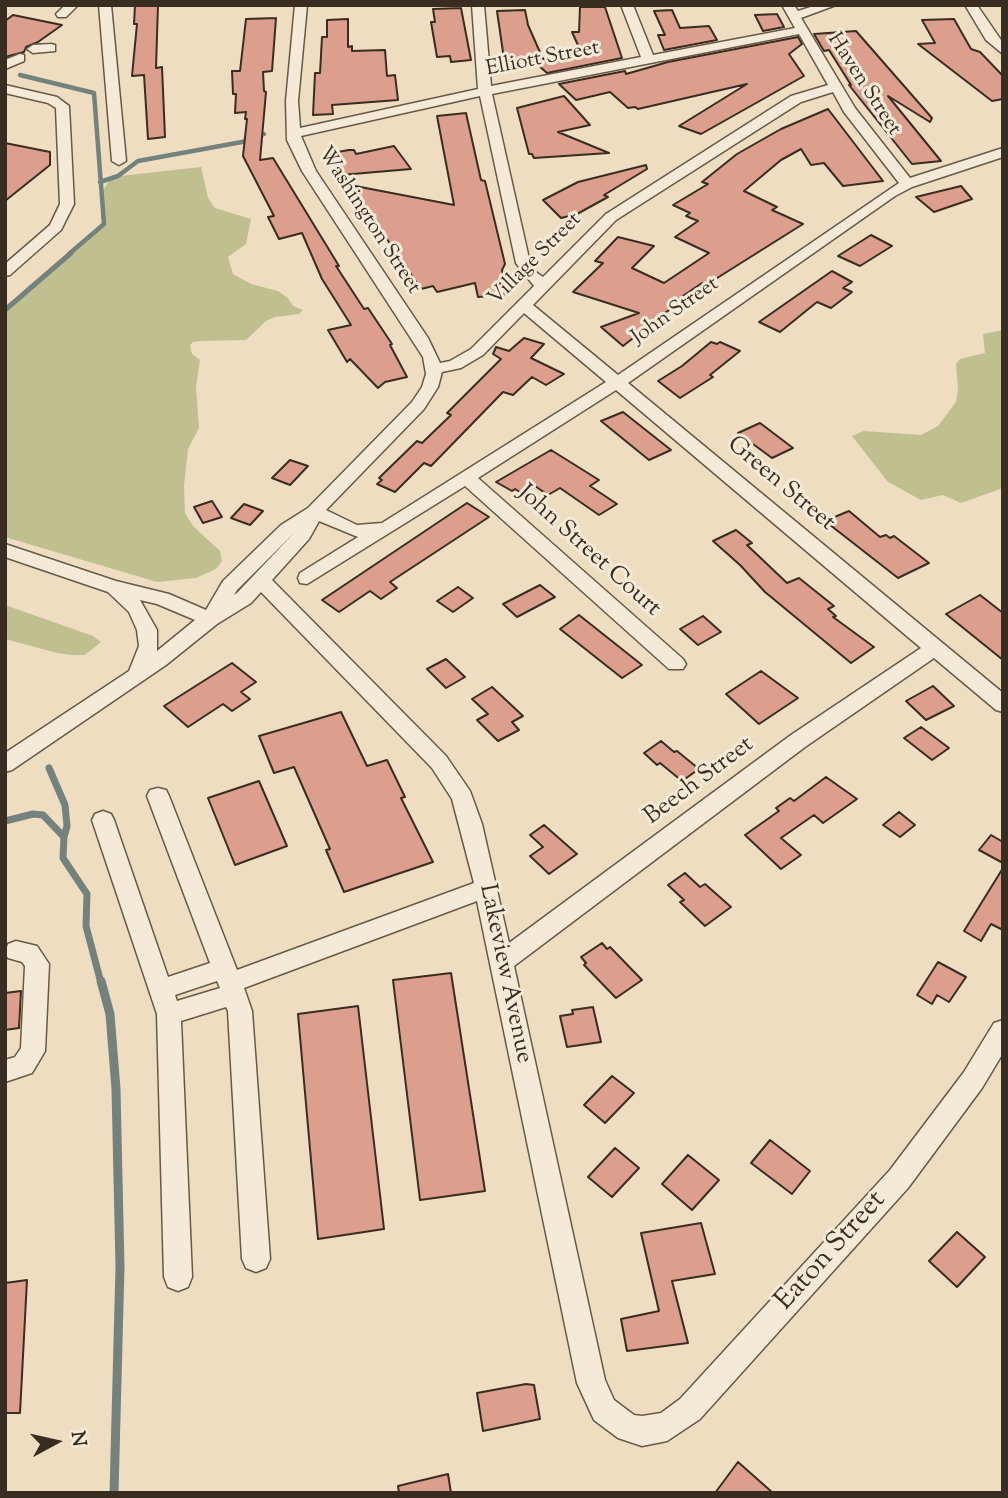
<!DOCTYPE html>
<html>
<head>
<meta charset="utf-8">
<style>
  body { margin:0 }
  #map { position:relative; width:1008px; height:1498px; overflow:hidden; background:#efddc2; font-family:"Sorts Mill Goudy",serif }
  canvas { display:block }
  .frame { position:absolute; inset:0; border:7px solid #382d20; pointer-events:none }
  .north { position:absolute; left:21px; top:1407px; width:70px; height:70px; -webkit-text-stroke:5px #f5e9d7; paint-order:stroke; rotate:82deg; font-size:19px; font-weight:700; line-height:28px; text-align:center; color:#382d20 }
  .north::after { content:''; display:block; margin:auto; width:24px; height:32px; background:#382d20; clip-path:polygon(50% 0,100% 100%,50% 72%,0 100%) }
</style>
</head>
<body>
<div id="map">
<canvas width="1008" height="1498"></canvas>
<div class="frame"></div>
<div class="north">N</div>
</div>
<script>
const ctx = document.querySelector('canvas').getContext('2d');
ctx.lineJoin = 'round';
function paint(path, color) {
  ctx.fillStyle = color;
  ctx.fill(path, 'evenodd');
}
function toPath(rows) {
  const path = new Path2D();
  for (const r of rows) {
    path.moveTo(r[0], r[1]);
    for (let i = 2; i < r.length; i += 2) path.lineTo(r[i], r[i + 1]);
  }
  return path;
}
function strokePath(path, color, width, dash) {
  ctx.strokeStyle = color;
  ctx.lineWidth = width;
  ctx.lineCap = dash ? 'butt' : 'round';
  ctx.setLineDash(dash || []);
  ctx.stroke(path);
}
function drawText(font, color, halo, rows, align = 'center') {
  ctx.font = font + ' "Sorts Mill Goudy",serif';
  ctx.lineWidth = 6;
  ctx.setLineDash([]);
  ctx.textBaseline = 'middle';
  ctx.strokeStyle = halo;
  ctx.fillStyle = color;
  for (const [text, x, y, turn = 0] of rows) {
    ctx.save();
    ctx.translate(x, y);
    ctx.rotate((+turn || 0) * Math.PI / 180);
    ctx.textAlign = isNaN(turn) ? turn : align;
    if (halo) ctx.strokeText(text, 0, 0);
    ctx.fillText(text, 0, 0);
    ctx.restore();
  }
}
paint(toPath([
  [201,167,208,198,215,208,251,219,246,244,228,257,233,274,251,284,278,291,288,298,293,306,303,310,299,314,275,317,266,321,246,340,201,341,193,342,190,345,192,354,200,360,196,387,199,428,188,449,184,486,185,513,193,526,220,551,222,561,216,569,196,578,157,582,5,537,5,309,103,225,101,217,103,191,111,177],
  [1003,330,1003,488,961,503,943,495,921,500,888,482,852,436,864,431,921,435,938,426,956,402,958,389,956,364,960,359,985,353,983,334],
  [5,605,93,636,101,642,85,655,72,655,57,653,5,639]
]), '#bfbf8f');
strokePath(toPath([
  [20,75,94,93,104,224,69,254],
  [100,182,118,176,138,161,242,142,264,134]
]), '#74827d', 4.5);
strokePath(toPath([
  [5,310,71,253]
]), '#74827d', 5);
strokePath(toPath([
  [49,768,65,805,67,826,64,837],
  [5,821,33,814,43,815,64,837,63,858,87,894,86,926,101,983]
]), '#74827d', 7);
strokePath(toPath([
  [101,981,110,1014,116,1089,120,1267,114,1493]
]), '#74827d', 9);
const building = toPath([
  [135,5,158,5,156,68,162,67,165,137,148,139,144,75,132,76,137,24,134,24,135,5],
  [580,7,605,7,622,58,547,73,538,65,525,66,523,59,504,59,497,11,525,10,528,25,543,59,581,52,572,32,579,32,580,7],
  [461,8,471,60,451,62,450,56,437,57,431,22,435,22,433,9,461,8],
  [672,10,680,28,709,26,717,40,664,50,658,35,665,35,654,11,672,10],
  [777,14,784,27,763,31,755,15,777,14],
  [13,15,62,25,38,42,26,47,24,52,5,57,5,21,13,15],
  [276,18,272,71,263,72,264,91,266,92,260,160,273,158,339,266,336,266,364,309,368,308,392,344,390,345,407,377,385,382,378,388,350,359,347,362,328,330,351,325,322,279,302,233,279,239,268,217,274,216,243,156,247,119,245,119,246,112,235,113,236,94,233,94,232,71,240,71,246,19,276,18],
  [348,19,348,47,352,46,352,51,385,50,387,76,395,75,398,100,332,105,333,114,313,115,315,73,320,73,322,37,327,37,327,20,348,19],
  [954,19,971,49,980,52,1003,76,1003,99,992,101,918,44,935,43,922,20,954,19],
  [856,31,932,118,930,122,888,96,941,161,912,164,849,85,851,85,829,50,824,51,814,34,856,31],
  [798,37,802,44,789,54,804,76,701,134,679,126,747,84,638,109,635,107,628,108,610,92,576,100,559,84,625,71,626,74,668,62,798,37],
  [564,96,590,125,558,132,609,153,534,158,532,154,529,154,517,108,564,96],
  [828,109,883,181,843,186,824,163,811,165,801,149,781,160,744,191,777,207,772,210,803,224,706,285,702,283,677,300,678,303,623,346,601,327,639,313,573,292,603,263,595,261,618,237,654,246,632,268,664,283,709,253,675,237,698,221,686,216,690,213,673,205,708,184,702,182,737,154,781,129,828,109],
  [466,113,481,180,485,181,505,264,502,270,508,294,478,297,475,283,437,292,433,286,421,289,350,185,454,205,437,116,466,113],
  [5,143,50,152,50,165,5,201,5,143],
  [394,146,411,169,341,175,326,154,349,150,354,150,356,154,394,146],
  [646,165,647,169,604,195,608,197,577,214,561,218,543,200,578,182,646,165],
  [961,186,972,199,934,212,916,197,961,186],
  [871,235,892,246,860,266,838,256,871,235],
  [832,271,852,282,843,288,852,292,831,308,817,302,780,332,759,322,832,271],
  [524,338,544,344,531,358,564,374,546,385,532,377,513,395,503,392,431,466,424,463,395,492,377,484,382,480,379,478,417,441,422,443,451,415,447,413,501,359,493,354,496,347,509,351,524,338],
  [711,342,717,344,720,342,740,351,710,375,713,377,680,398,658,381,682,366,711,342],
  [623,412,671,450,649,460,601,421,623,412],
  [760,423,793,448,772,458,738,433,760,423],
  [551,450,599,480,590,486,617,504,599,515,560,488,548,495,535,486,523,494,515,489,512,491,496,482,551,450],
  [290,460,308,466,290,485,272,478,290,460],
  [212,501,222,517,203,523,194,507,212,501],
  [467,503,489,517,390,582,397,588,381,599,370,591,339,612,322,600,467,503],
  [244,504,263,511,250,525,231,518,244,504],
  [849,511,880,537,886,535,890,538,894,536,929,563,898,578,825,521,849,511],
  [736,530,752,543,747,545,787,583,799,578,834,606,828,609,836,616,833,617,874,647,851,663,765,592,740,565,713,541,736,530],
  [540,585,555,597,517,617,503,604,540,585],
  [458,587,473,598,453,612,437,601,458,587],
  [980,595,1003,613,1003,660,946,614,980,595],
  [579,615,642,665,622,678,560,629,579,615],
  [703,616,721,632,698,645,680,629,703,616],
  [446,659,465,677,446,688,427,669,446,659],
  [232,663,256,682,241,692,250,699,232,711,223,704,188,727,164,706,232,663],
  [761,671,798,698,759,724,726,694,761,671],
  [933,686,954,706,926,720,906,701,933,686],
  [492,687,523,716,512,722,519,730,498,741,477,720,488,714,472,699,492,687],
  [341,712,367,766,387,760,405,797,401,798,433,862,344,892,326,850,330,849,294,767,274,773,259,736,341,712],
  [921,727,949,748,932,760,904,738,921,727],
  [661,741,674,752,677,751,699,769,682,781,660,763,657,765,644,753,661,741],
  [826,777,857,799,823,823,814,815,781,838,801,855,781,869,745,835,779,811,776,808,790,798,794,801,826,777],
  [259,781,287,846,235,865,208,798,259,781],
  [899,812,915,825,900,837,883,825,899,812],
  [544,825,577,854,549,874,530,856,543,847,530,835,544,825],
  [991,835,1003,842,1003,863,979,850,991,835],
  [1003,868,1003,930,991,924,981,941,964,931,1003,868],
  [685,873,700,887,705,884,731,907,705,926,680,902,684,900,668,885,685,873],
  [602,943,607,949,610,947,642,980,616,998,584,965,586,963,581,957,602,943],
  [938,962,966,977,949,1002,937,995,932,1004,917,995,938,962],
  [451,973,485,1191,420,1200,393,980,451,973],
  [21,991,19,1028,5,1030,5,993,21,991],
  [358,1006,384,1229,318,1239,298,1014,358,1006],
  [593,1007,601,1042,567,1047,560,1016,573,1014,572,1010,593,1007],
  [612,1076,634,1093,605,1123,584,1105,612,1076],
  [770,1140,810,1171,792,1194,751,1163,770,1140],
  [615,1148,639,1168,612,1197,588,1177,615,1148],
  [688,1155,719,1180,692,1210,662,1184,688,1155],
  [701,1223,715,1274,672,1281,688,1343,627,1351,621,1319,659,1311,641,1233,701,1223],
  [957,1232,985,1257,957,1287,929,1261,957,1232],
  [27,1280,20,1413,5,1413,5,1283,27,1280],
  [526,1384,534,1385,540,1419,483,1431,477,1393,526,1384],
  [738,1462,773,1493,715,1493,738,1462],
  [448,1474,451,1493,399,1493,398,1486,448,1474]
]);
paint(building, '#dc9e8d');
strokePath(building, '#382d20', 2);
const minor = toPath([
  [65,5,78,5,66,17,58,17,56,14,65,5],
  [99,5,111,5,126,161,119,165,112,161,99,5],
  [295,5,307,5,298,101,300,128,478,89,472,5,484,5,491,86,641,57,621,5,633,5,653,55,795,28,782,5,794,5,798,11,817,5,836,5,801,18,855,108,910,178,1003,148,1003,157,912,187,895,196,628,383,1003,693,1003,712,996,710,934,658,805,747,514,966,605,1380,614,1400,634,1415,642,1416,661,1413,680,1399,890,1170,964,1072,994,1023,1003,1020,1003,1053,982,1088,908,1188,700,1419,667,1441,642,1446,618,1438,594,1420,577,1383,477,901,244,988,252,1011,270,1259,266,1268,256,1272,246,1268,242,1259,228,1011,226,1007,181,1021,192,1277,188,1287,178,1291,168,1287,164,1277,157,1014,92,820,95,814,103,811,111,814,114,820,168,977,210,963,147,796,150,790,158,788,166,790,169,796,237,970,474,883,452,799,432,768,261,592,251,603,217,624,166,665,12,770,5,772,5,753,129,671,139,646,137,630,129,612,108,592,5,557,5,544,116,581,169,594,206,610,223,581,281,525,308,508,412,402,422,387,426,374,423,357,302,171,287,140,286,101,295,5],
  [799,34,828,85,791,96,606,214,543,277,537,273,530,263,492,94,799,34],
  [833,92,844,112,899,183,618,375,533,305,616,220,801,102,833,92],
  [480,96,516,263,534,286,471,349,450,361,440,363,428,338,316,171,301,136,480,96],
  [524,313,606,382,382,523,357,525,326,510,424,409,438,387,442,372,461,368,483,355,524,313],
  [616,390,921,648,791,735,509,943,482,824,470,791,446,756,272,580,309,539,319,521,358,537,300,573,298,578,300,583,307,584,465,486,669,669,683,669,686,664,683,659,478,478,616,390],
  [295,532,237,593,234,595,237,590,295,532],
  [140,600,157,604,195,620,157,651,157,630,140,600],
  [217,981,220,988,177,1001,175,995,217,981],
  [965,5,977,5,1003,43,1003,54,986,40,965,5],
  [51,44,55,45,55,51,33,53,27,49,33,45,51,44],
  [20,54,24,55,24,61,5,69,5,60,20,54],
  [5,85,57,97,69,106,74,204,61,230,10,275,5,276,5,264,50,225,60,204,56,108,48,103,5,93,5,85],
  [16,941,37,946,49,964,45,1051,32,1073,5,1082,5,1060,15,1057,21,1048,25,966,22,962,8,958,5,953,8,944,16,941]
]);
strokePath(minor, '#665948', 3);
paint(minor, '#f5e9d7');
drawText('21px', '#382d20', '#f5e9d7', [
  ["Elliott Street",543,60,-11],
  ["Haven Street",863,85,57],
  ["Washington Street",368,221,57],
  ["Village Street",536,260,-45],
  ["John Street",676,312,-35]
]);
drawText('24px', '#382d20', '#f5e9d7', [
  ["Green Street",780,485,40],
  ["John Street Court",588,552,42],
  ["Beech Street",700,782,-37],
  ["Lakeview Avenue",504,974,78]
]);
drawText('28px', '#382d20', '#f5e9d7', [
  ["Eaton Street",832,1252,-48]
]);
</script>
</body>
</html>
